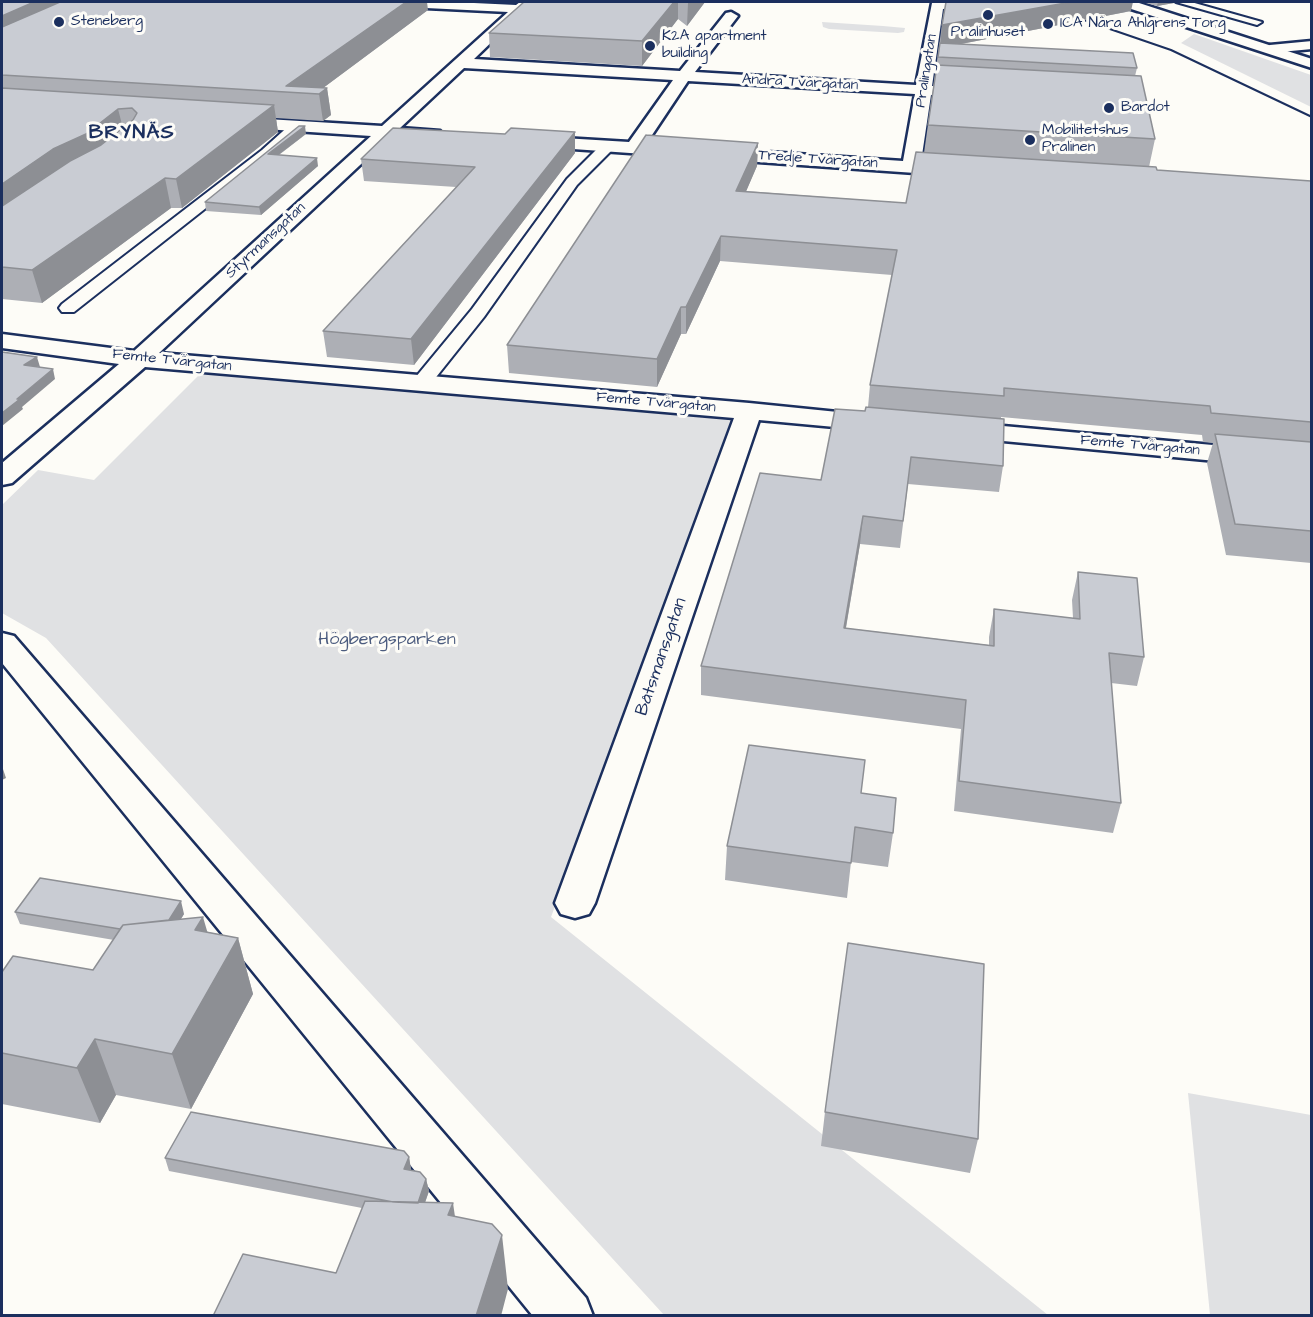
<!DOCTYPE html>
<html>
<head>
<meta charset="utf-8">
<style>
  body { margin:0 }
  #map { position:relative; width:1313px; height:1317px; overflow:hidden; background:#fdfcf7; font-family:"Architects Daughter",sans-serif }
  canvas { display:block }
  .frame { position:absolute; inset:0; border:3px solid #1b2f5e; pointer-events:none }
</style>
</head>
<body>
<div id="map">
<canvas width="1313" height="1317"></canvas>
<div class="frame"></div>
</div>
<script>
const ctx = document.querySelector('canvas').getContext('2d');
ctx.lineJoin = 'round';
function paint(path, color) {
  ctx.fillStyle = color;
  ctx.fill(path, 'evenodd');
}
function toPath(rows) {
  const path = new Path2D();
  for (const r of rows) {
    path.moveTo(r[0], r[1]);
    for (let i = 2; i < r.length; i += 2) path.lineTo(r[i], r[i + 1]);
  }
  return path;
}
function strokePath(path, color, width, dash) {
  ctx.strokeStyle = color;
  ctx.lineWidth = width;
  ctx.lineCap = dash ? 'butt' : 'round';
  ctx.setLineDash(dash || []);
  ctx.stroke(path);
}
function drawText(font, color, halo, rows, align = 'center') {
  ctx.font = font + ' "Architects Daughter",sans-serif';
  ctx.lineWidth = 6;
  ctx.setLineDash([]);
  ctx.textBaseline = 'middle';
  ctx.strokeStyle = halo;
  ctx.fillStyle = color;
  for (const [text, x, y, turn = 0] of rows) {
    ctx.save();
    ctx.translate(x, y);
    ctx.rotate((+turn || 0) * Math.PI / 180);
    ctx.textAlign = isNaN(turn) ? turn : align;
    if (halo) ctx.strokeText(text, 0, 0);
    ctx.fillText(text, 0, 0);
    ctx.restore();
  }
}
paint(toPath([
  [822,22,883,26,905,28,904,32,898,33,829,29,823,27],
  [1194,34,1311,75,1311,107,1181,43],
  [203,371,737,420,551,917,1048,1315,664,1315,46,638,2,613,2,505,38,470,94,480],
  [1188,1093,1311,1115,1311,1315,1210,1315]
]), '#e0e1e3');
const lane = toPath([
  [1176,2,1191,2,1262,22,1257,25,1176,2],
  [297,122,302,123,304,126,302,129,272,156,74,312,62,312,59,308,62,304,262,150,292,123,297,122],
  [608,142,615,146,613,149,577,185,484,317,429,386,415,386,412,382,415,378,472,309,567,179,603,143,608,142]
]);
const street = toPath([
  [378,2,453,2,516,5,520,2,533,2,474,59,680,71,726,13,731,12,738,16,695,72,916,85,932,3,975,2,968,6,943,9,932,86,977,88,985,93,977,98,931,95,921,162,965,166,967,170,965,174,958,176,530,146,524,145,521,141,524,137,530,136,629,142,673,80,464,68,400,128,440,131,443,135,440,139,390,137,159,353,749,403,887,417,891,423,887,429,878,431,759,420,595,903,589,914,575,918,561,914,555,903,734,418,145,367,12,483,2,485,2,463,119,364,2,348,2,334,134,351,371,136,234,127,228,126,226,122,228,118,234,117,382,126,508,12,385,6,378,2],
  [688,81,915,94,903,161,646,144,688,81],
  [1312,41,1312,49,1270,53,1263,49,1270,45,1312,41],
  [959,422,1312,454,1312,470,950,436,946,430,950,424,959,422],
  [2,633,14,636,586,1298,593,1316,533,1316,2,663,2,633]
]);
const secondary = toPath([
  [1117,2,1136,2,1312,59,1312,68,1119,5,1117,2]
]);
strokePath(lane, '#1b2f5e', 4);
strokePath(street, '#1b2f5e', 5);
strokePath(secondary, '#1b2f5e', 5);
paint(lane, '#fdfcf7');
paint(street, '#fdfcf7');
paint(secondary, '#fdfcf7');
strokePath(toPath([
  [1072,16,1171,50,1312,117]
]), '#1b2f5e', 2);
paint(toPath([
  [2,2,428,10,323,88,327,88,331,115,323,121,276,118,278,132,182,208,171,208,42,303,2,299],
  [524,2,705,2,687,26,678,19,642,66,490,57,489,33],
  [1142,2,1175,2,1174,3,1157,6],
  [1131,11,961,44,1137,68,1135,76,1155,139,1149,167,1157,170,1311,181,1311,563,1226,555,1207,463,1213,443,1203,442,1202,435,1001,417,1003,466,999,492,908,484,900,548,860,544,846,628,989,645,989,637,994,609,1073,618,1072,600,1078,572,1144,657,1137,686,1111,683,1121,803,1113,833,954,811,961,729,701,695,701,666,868,407,870,385,892,275,720,261,686,334,681,334,657,387,509,373,507,345,758,143,757,166,746,191,906,203,924,153,942,25],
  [575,132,575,153,414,365,327,357,323,331,456,187,364,181,361,159,505,134],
  [306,134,279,155,318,166,261,215,206,211,205,202],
  [861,793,893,833,888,867,851,862,847,898,725,880,727,846],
  [15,912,184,914,181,919,208,932,238,938,253,994,191,1109,116,1095,100,1123,2,1104,2,972,93,970,114,940,20,924],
  [825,1112,978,1139,970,1173,821,1146],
  [409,1157,411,1170,426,1179,429,1191,425,1203,455,1216,508,1289,362,1208,169,1171,165,1158]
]), '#adafb5');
paint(toPath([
  [34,2,89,2,2,43,2,16],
  [406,2,427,2,428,10,315,94,286,86],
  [674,2,678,2,678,19,642,66,642,41],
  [688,2,705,2,687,26,688,3],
  [1071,2,1133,2,1131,11,940,48,942,25],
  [1158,2,1175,2,1174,3,1157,6],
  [327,88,331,115,323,121,319,94],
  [274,105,278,132,182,208,176,179],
  [118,109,125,136,2,220,2,184,53,149],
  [305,126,306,134,269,162,268,154],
  [575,132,575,153,414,365,411,339],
  [758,143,757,166,736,215,736,191],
  [317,158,318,166,261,215,259,207],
  [165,178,171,208,42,303,32,270],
  [721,236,720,261,686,334,686,307],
  [681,307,681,334,657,387,657,359],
  [37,357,40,367,24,365],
  [53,369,55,379,22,407,23,409,2,426,2,413,17,399],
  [863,516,860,544,841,656,844,628],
  [2,766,6,778,2,780],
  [181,901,184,914,163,948,159,936],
  [203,917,219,972,238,938,253,994,191,1109,172,1054,195,930],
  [95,1039,116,1095,100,1123,77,1068],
  [409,1157,411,1169,406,1181,404,1169],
  [426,1179,429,1191,419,1219,417,1207],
  [453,1203,461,1258,448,1215],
  [502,1235,508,1289,501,1316,476,1316]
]), '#8d8f94');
const building = toPath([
  [2,2,34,2,2,16,2,2],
  [60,2,406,2,286,86,327,88,319,94,2,75,2,27,60,2],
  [524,2,674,2,642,41,489,33,524,2],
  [946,2,1071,2,942,25,946,2],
  [940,43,1133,53,1137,68,938,57,940,43],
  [937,65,1141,76,1155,139,928,125,937,65],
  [2,88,274,105,176,179,165,178,32,270,2,267,2,206,70,161,101,145,133,120,137,113,132,108,118,109,86,134,53,149,2,184,2,88],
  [299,126,305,126,268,154,317,158,259,207,205,202,299,126],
  [393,128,505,134,511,128,575,132,411,339,323,331,475,167,361,159,393,128],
  [646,135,758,143,736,191,906,203,916,152,1156,167,1157,170,1311,181,1311,422,1211,413,1210,406,1004,388,1004,396,870,385,897,250,721,236,686,307,681,307,657,359,507,345,646,135],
  [2,352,37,357,24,365,53,369,17,399,20,399,2,413,2,352],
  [866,407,1004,419,1003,466,911,457,903,521,863,516,844,628,994,646,994,609,1080,619,1078,572,1137,578,1144,657,1109,653,1121,803,959,781,966,700,701,666,760,473,821,480,835,409,865,411,866,407],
  [1215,434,1311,442,1311,531,1235,524,1215,434],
  [749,745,865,760,861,793,896,798,893,833,855,827,851,863,727,846,749,745],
  [40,878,181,901,169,920,123,925,120,929,15,912,40,878],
  [203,917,195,930,238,938,172,1054,95,1039,77,1068,2,1053,2,972,13,956,93,970,123,925,203,917],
  [848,943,984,964,978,1139,825,1112,848,943],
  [191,1112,404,1151,409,1157,404,1169,420,1172,426,1179,418,1203,393,1202,165,1158,191,1112],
  [365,1201,453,1203,448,1215,492,1224,502,1235,476,1316,213,1316,243,1254,336,1273,365,1201]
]);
paint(building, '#c9ccd3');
strokePath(building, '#8d8f94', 1.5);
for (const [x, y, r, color] of [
  [988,15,6,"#1b2f5e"],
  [59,22,6,"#1b2f5e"],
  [1048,24,6,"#1b2f5e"],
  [650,46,6,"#1b2f5e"],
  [1109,108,6,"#1b2f5e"],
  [1030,140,6,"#1b2f5e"]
]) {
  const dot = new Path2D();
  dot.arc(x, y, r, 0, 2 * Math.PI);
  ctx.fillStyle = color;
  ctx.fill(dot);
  strokePath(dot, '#fdfcf7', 2);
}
drawText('15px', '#1b2f5e', '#fdfcf7', [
  ["Steneberg",71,22],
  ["ICA Nära Ahlgrens Torg",1060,24],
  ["Pralinhuset",988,33,"center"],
  ["K2A apartment",662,37],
  ["building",662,54],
  ["Bardot",1121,108],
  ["Mobilitetshus",1042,131],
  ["Pralinen",1042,148]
], 'left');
drawText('15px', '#1b2f5e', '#fdfcf7', [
  ["Pralingatan",927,71,-81],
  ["Andra Tvärgatan",800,83,3],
  ["Tredje Tvärgatan",818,160,4],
  ["Styrmansgatan",266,241,-43],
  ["Femte Tvärgatan",172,361,6],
  ["Femte Tvärgatan",656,403,5],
  ["Femte Tvärgatan",1140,446,5]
]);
drawText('18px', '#4c5c7f', '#fdfcf7', [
  ["Högbergsparken",387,640]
]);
drawText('18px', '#1b2f5e', '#fdfcf7', [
  ["Båtsmansgatan",662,657,-71]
]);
ctx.letterSpacing = '1.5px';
drawText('bold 20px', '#1b2f5e', '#fdfcf7', [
  ["BRYNÄS",132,134]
]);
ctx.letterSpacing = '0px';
</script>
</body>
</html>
